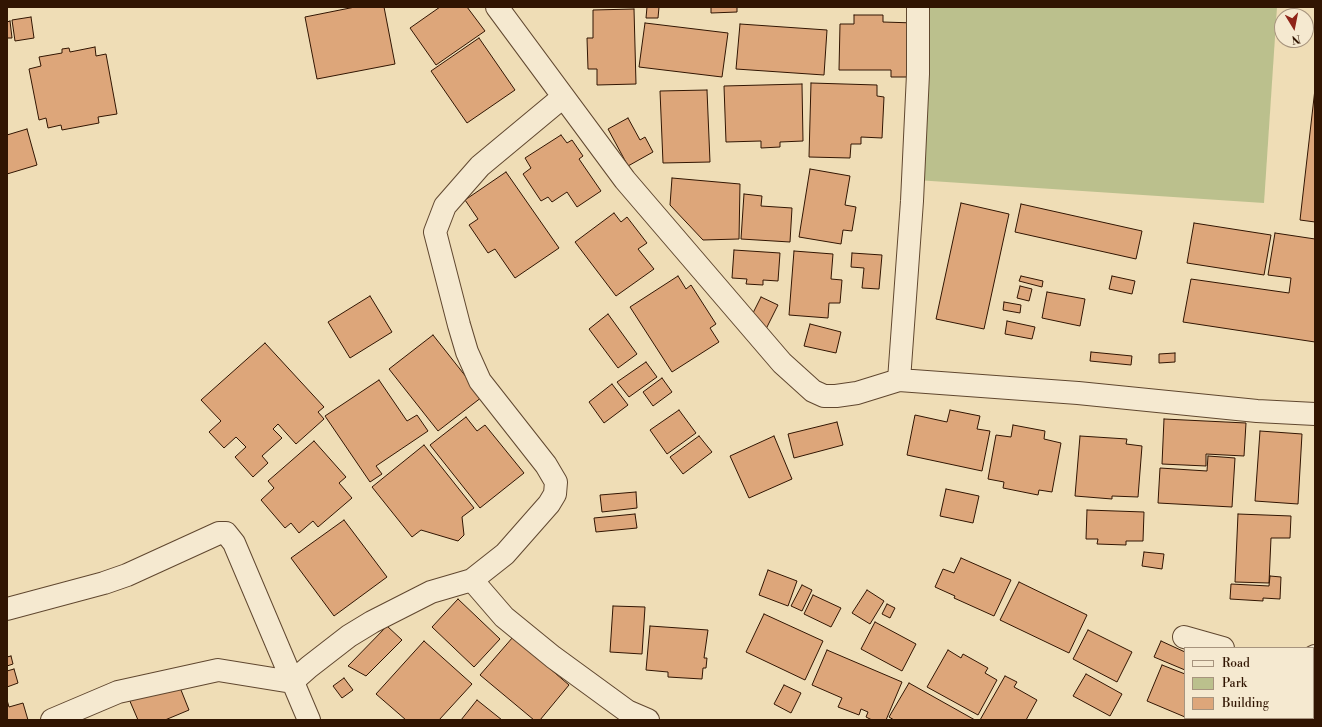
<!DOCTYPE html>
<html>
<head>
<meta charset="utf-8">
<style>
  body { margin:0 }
  #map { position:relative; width:1322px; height:727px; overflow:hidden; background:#efddb6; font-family:"Libre Bodoni",serif }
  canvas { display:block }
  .frame { position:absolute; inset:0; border:8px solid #311502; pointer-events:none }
  .legend { position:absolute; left:1184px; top:647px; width:130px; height:72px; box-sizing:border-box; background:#f5e9d0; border:1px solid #a7947e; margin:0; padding:5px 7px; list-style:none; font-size:12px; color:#311502 }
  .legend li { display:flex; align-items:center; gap:8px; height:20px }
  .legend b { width:20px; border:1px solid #a7947e }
  .north { position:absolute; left:1274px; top:8px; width:40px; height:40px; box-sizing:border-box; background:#f5e9d0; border:1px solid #a7947e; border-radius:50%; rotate:170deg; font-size:11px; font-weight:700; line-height:16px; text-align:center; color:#311502 }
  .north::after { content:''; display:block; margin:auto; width:14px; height:18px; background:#8f2418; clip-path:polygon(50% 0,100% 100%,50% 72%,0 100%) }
</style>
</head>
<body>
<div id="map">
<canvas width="1322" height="727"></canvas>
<div class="frame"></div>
<ul class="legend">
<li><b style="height:5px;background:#f5e9d0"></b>Road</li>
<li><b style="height:11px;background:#bbc08d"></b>Park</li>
<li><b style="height:11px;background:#dda67a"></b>Building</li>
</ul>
<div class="north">N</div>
</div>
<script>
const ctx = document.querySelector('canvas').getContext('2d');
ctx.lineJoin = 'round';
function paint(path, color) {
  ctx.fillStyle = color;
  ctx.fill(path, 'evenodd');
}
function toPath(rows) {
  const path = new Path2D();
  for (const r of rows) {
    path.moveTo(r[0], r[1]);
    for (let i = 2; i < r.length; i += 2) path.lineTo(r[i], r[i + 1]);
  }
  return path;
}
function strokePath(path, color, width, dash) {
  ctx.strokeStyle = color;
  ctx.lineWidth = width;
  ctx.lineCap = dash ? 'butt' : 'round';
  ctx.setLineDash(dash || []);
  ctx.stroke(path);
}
paint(toPath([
  [928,7,1277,7,1264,203,916,180]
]), '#bbc08d');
const building = toPath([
  [355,7,384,7,395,64,317,79,305,17,355,7],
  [440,7,467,7,485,31,436,65,410,28,440,7],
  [647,7,659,7,658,18,646,18,647,7],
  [711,7,737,7,737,12,711,13,711,7],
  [634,9,636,84,597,85,597,69,588,69,587,38,593,38,593,10,634,9],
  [854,15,883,15,883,22,915,23,914,77,891,77,891,70,839,70,840,24,854,24,854,15],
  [31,17,34,38,15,41,12,20,31,17],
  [10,21,12,38,7,38,7,22,10,21],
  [645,23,728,33,722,77,639,67,645,23],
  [740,24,827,30,824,75,736,69,740,24],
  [479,38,515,90,467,123,431,71,479,38],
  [95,47,96,56,106,54,117,114,98,117,99,123,62,130,61,125,48,128,46,118,39,120,29,69,41,66,39,57,62,53,62,49,69,48,70,52,95,47],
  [811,83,877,85,877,96,884,97,882,138,861,137,861,144,851,144,850,158,809,157,811,83],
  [802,84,803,141,780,142,780,147,761,148,761,141,726,142,724,86,802,84],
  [1315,89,1315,222,1300,220,1315,89],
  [707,90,710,162,663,163,660,91,707,90],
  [628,118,640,140,645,137,653,152,628,166,608,129,628,118],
  [27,129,37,165,7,174,7,135,27,129],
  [561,135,567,143,572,140,583,156,579,159,601,191,577,207,567,192,552,202,548,197,541,201,523,174,531,168,525,158,561,135],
  [810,169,850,176,845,205,856,207,852,231,843,230,841,244,799,237,810,169],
  [506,172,559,248,515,278,495,249,488,253,469,225,478,219,465,200,506,172],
  [672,178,740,184,739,239,703,240,670,205,672,178],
  [744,194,762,196,761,206,792,208,790,242,741,239,744,194],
  [961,203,1009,214,984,329,936,319,961,203],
  [1021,204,1142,231,1136,259,1015,232,1021,204],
  [614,213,621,222,627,217,647,243,638,249,654,269,616,296,575,242,614,213],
  [1194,223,1271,235,1264,275,1187,263,1194,223],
  [1275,233,1315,239,1315,342,1183,322,1191,279,1289,293,1291,278,1268,275,1275,233],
  [734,250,780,253,778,281,763,280,763,285,746,284,747,279,732,278,734,250],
  [794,251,833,254,831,279,842,280,840,303,829,303,828,318,789,315,794,251],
  [852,253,882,255,879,289,862,288,864,268,851,267,852,253],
  [678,276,686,289,691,285,716,324,710,328,719,342,672,372,630,307,678,276],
  [1021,276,1043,281,1042,287,1019,281,1021,276],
  [1112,276,1135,281,1132,294,1109,289,1112,276],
  [1020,286,1032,289,1029,301,1017,298,1020,286],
  [1047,292,1085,299,1080,326,1042,318,1047,292],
  [370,296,392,332,350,358,328,322,370,296],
  [761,297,778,305,766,329,749,321,761,297],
  [1004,302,1021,305,1020,313,1003,310,1004,302],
  [608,314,637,354,618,368,589,329,608,314],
  [1007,321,1035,327,1032,339,1005,334,1007,321],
  [810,324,841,332,836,353,804,346,810,324],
  [433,335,482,397,438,431,389,369,433,335],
  [265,343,324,407,318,412,324,419,296,444,278,424,273,429,282,438,262,456,268,463,253,477,235,457,246,447,236,437,224,448,209,432,221,421,201,400,265,343],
  [1091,352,1132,356,1131,365,1090,361,1091,352],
  [1175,353,1175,362,1159,363,1159,354,1175,353],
  [646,362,657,377,629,397,617,382,646,362],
  [662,378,672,392,653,406,643,392,662,378],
  [379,380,407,421,417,415,428,431,376,466,382,474,370,482,325,416,379,380],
  [612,384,628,405,604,423,589,402,612,384],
  [679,410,696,433,667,454,650,430,679,410],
  [950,410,980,416,977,429,990,431,982,471,907,455,915,415,947,422,950,410],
  [466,417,477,431,485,425,524,473,480,508,430,445,466,417],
  [1164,419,1246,423,1244,456,1206,454,1206,466,1162,464,1164,419],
  [837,422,843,445,794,458,788,434,837,422],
  [1013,425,1045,431,1044,439,1061,443,1052,492,1039,490,1038,495,1003,488,1004,482,988,479,996,435,1011,437,1013,425],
  [1260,431,1302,434,1298,504,1255,501,1260,431],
  [699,436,712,452,683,474,670,457,699,436],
  [774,436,792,479,749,498,730,456,774,436],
  [1080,436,1127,439,1126,444,1142,446,1138,497,1112,496,1112,499,1075,496,1080,436],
  [314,441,346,477,339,483,352,498,318,527,313,521,299,533,291,523,285,528,261,500,274,488,268,481,314,441],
  [424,445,474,508,462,517,464,535,458,541,421,530,412,537,372,487,424,445],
  [1208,456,1235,458,1232,507,1158,503,1160,468,1207,471,1208,456],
  [946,489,979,496,973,523,940,516,946,489],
  [636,492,637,508,602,512,600,495,636,492],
  [1087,510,1144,512,1143,541,1126,541,1126,545,1097,544,1098,539,1086,539,1087,510],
  [635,514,637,528,596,532,594,518,635,514],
  [1238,514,1291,516,1290,538,1271,538,1269,583,1235,582,1238,514],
  [344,520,387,577,334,616,291,558,344,520],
  [1144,552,1164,554,1162,569,1142,566,1144,552],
  [961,558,1011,580,994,616,954,598,955,596,935,587,943,569,954,573,961,558],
  [768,570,797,581,788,606,759,595,768,570],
  [1270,576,1281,577,1280,599,1263,598,1263,601,1230,599,1231,584,1269,586,1270,576],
  [1019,582,1087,615,1069,653,1000,620,1019,582],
  [802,585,812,590,802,611,791,606,802,585],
  [867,590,884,601,870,624,852,613,867,590],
  [813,595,841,608,831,627,804,614,813,595],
  [458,599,500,639,474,667,432,627,458,599],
  [887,604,895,608,890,618,882,614,887,604],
  [613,606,645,607,642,654,610,652,613,606],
  [764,614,823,641,805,680,746,652,764,614],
  [875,622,916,644,902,671,861,649,875,622],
  [387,626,402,640,366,676,348,666,387,626],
  [650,626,708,630,704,658,707,658,706,668,703,668,702,679,668,677,668,672,646,670,650,626],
  [1088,630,1132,652,1117,682,1073,659,1088,630],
  [513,637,569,685,540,720,534,720,480,675,513,637],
  [424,641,472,684,439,720,406,720,376,694,424,641],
  [1161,641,1185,652,1185,670,1154,657,1161,641],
  [827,650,902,682,886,720,872,720,866,717,868,712,861,709,859,715,838,707,842,698,812,685,827,650],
  [948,650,961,658,963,654,988,668,985,673,997,680,978,715,927,687,948,650],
  [11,656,13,664,7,666,7,657,11,656],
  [1162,665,1185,674,1185,717,1147,701,1162,665],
  [14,669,18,683,7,687,7,671,14,669],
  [1086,674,1122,694,1110,716,1073,696,1086,674],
  [1005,676,1017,682,1014,687,1037,700,1026,720,980,720,1005,676],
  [344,678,353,690,342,698,333,686,344,678],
  [177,680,189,710,165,720,138,720,129,699,177,680],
  [909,683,975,720,894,720,889,717,909,683],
  [784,685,801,693,791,713,774,704,784,685],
  [7,700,9,707,23,703,28,720,7,720,7,700],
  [477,700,502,720,461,720,477,700],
  [1194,718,1250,718,1249,720,1192,720,1194,718]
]);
paint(building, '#dda67a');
strokePath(building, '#311502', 1);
const minor = toPath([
  [497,7,625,180,782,363,813,391,824,396,836,396,857,393,899,380,1078,393,1257,411,1315,414],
  [899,380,912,201,918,74,918,7],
  [472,580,504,617,553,657,627,711,648,720],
  [7,609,104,583,127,575,219,533,226,533,234,543,309,720],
  [1184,637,1223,648],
  [1313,657,1315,656],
  [292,682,309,667,349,636,372,622,431,592,472,580,505,554,549,504,555,494,556,482,546,465,480,381,467,352,459,325,435,232,445,206,480,166,563,97],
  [52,720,118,692,218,670,292,682]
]);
strokePath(minor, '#60472f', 24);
strokePath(minor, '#f5e9d0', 22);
</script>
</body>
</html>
